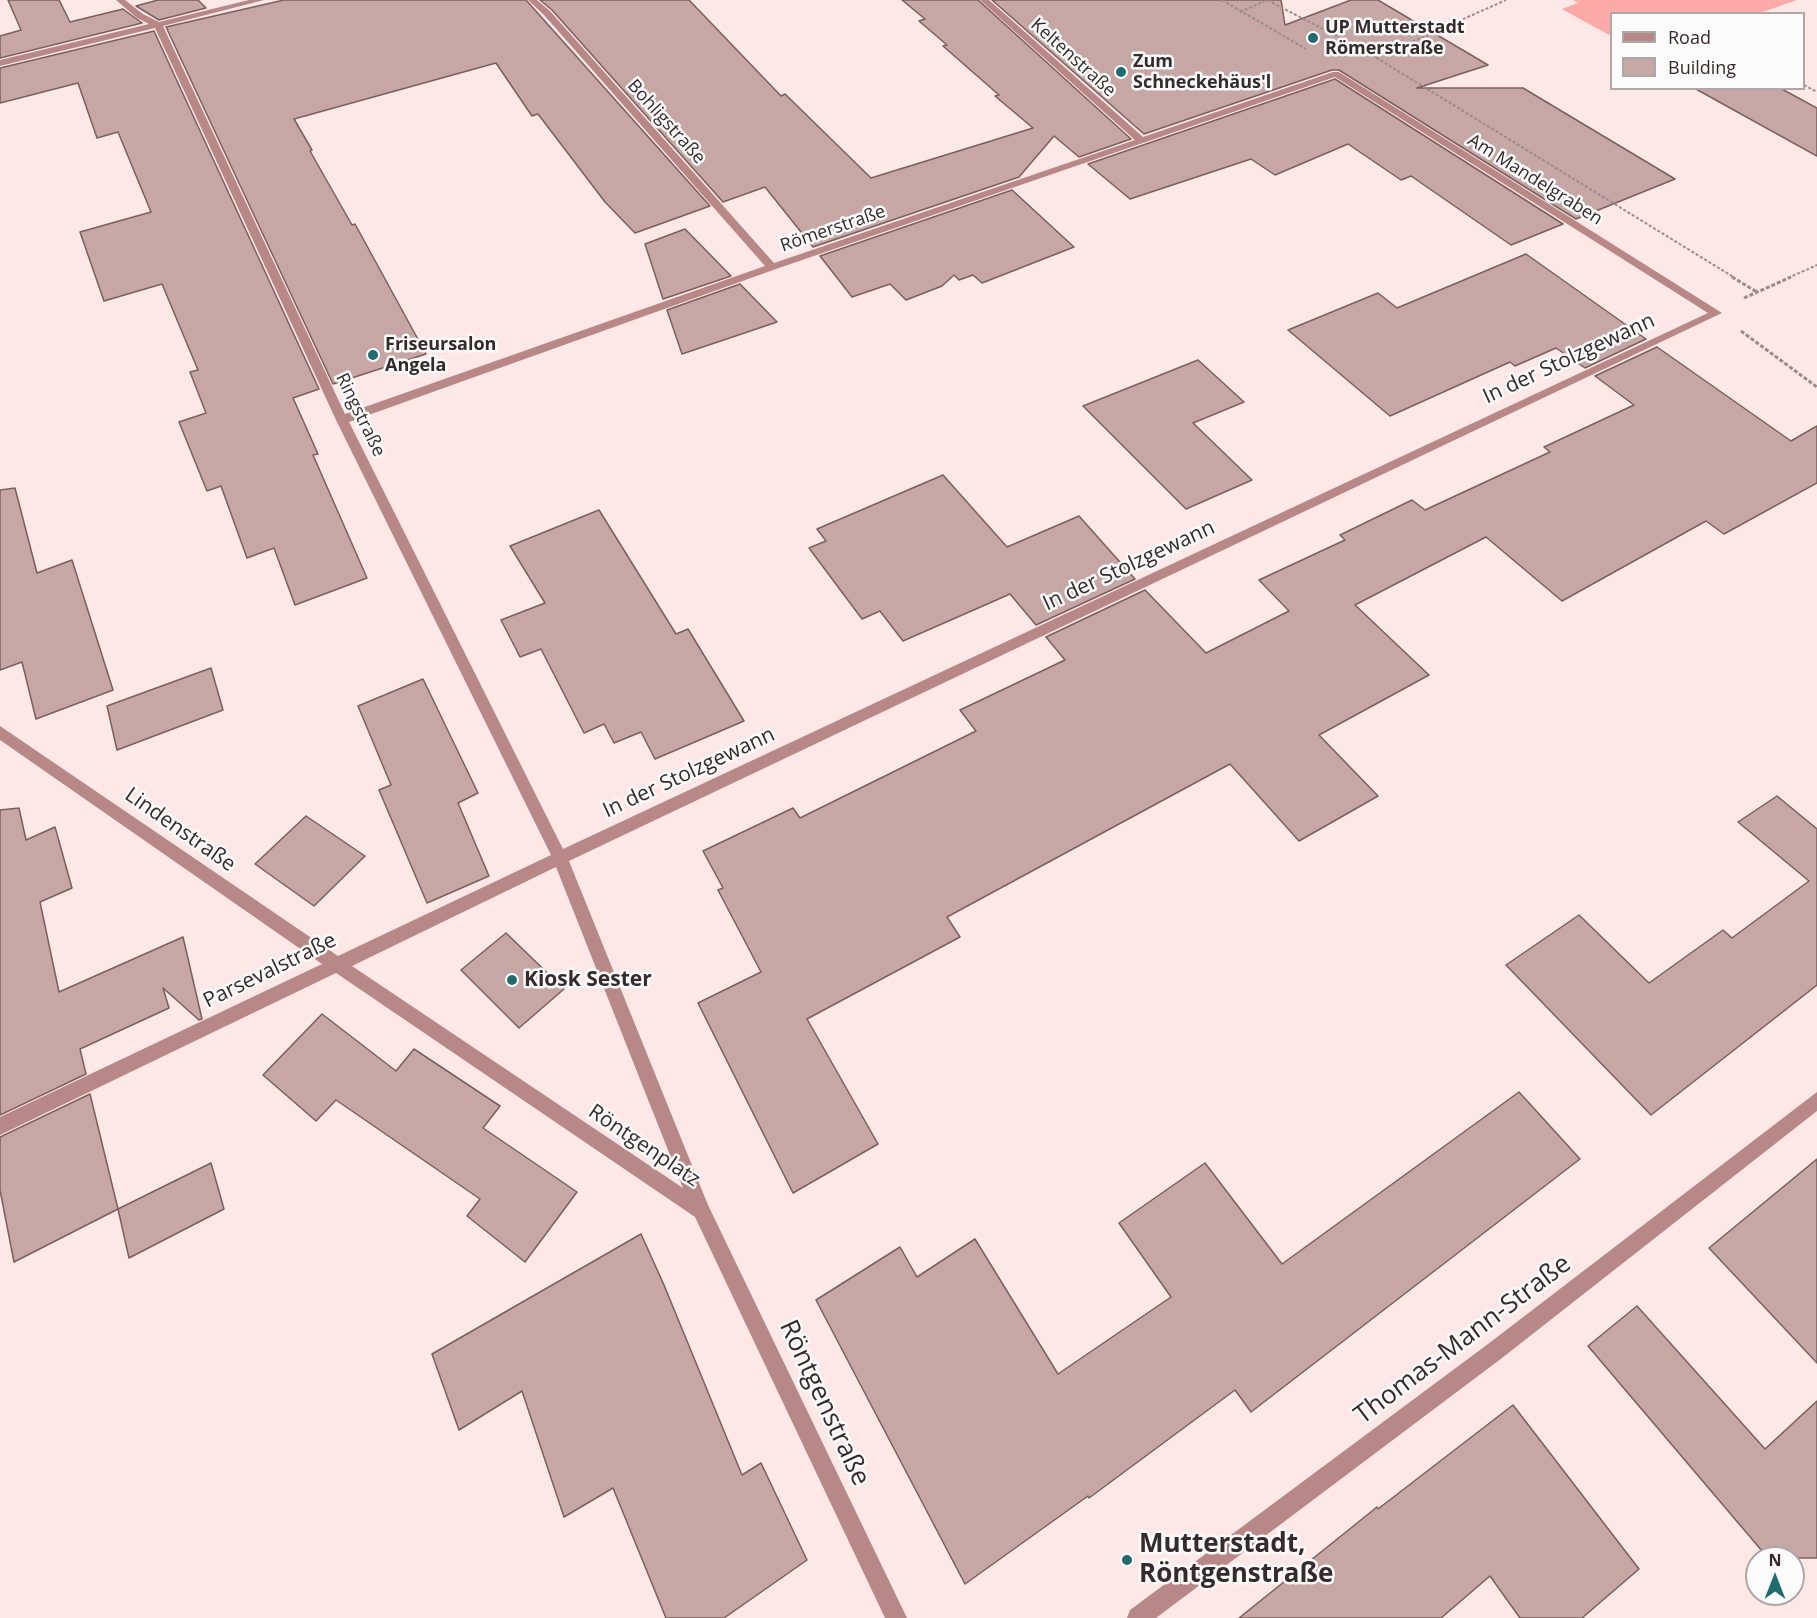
<!DOCTYPE html>
<html>
<head>
<meta charset="utf-8">
<style>
  body { margin:0 }
  #map { position:relative; width:1817px; height:1618px; overflow:hidden; background:#fde8e7; font-family:"Open Sans",sans-serif }
  canvas { display:block }
  .legend { position:absolute; left:1610px; top:12px; width:195px; height:78px; box-sizing:border-box; background:#fbfbfb; border:2px solid #ada7a7; margin:0; padding:8px 10px; list-style:none; font-size:18px; color:#372a2a }
  .legend li { display:flex; align-items:center; gap:12px; height:30px }
  .legend b { width:30px; border:2px solid #ada7a7 }
  .north { position:absolute; left:1745px; top:1546px; width:60px; height:60px; box-sizing:border-box; background:#fbfbfb; border:2px solid #ada7a7; border-radius:50%; rotate:0deg; font-size:16px; font-weight:700; line-height:24px; text-align:center; color:#372a2a }
  .north::after { content:''; display:block; margin:auto; width:21px; height:27px; background:#1f6b6f; clip-path:polygon(50% 0,100% 100%,50% 72%,0 100%) }
</style>
</head>
<body>
<div id="map">
<canvas width="1817" height="1618"></canvas>
<ul class="legend">
<li><b style="height:8px;background:#b78887"></b>Road</li>
<li><b style="height:16px;background:#c7a7a6"></b>Building</li>
</ul>
<div class="north">N</div>
</div>
<script>
const ctx = document.querySelector('canvas').getContext('2d');
ctx.lineJoin = 'round';
function paint(path, color) {
  ctx.fillStyle = color;
  ctx.fill(path, 'evenodd');
}
function toPath(rows) {
  const path = new Path2D();
  for (const r of rows) {
    path.moveTo(r[0], r[1]);
    for (let i = 2; i < r.length; i += 2) path.lineTo(r[i], r[i + 1]);
  }
  return path;
}
function strokePath(path, color, width, dash) {
  ctx.strokeStyle = color;
  ctx.lineWidth = width;
  ctx.lineCap = dash ? 'butt' : 'round';
  ctx.setLineDash(dash || []);
  ctx.stroke(path);
}
function drawText(font, color, halo, rows, align = 'center') {
  ctx.font = font + ' "Open Sans",sans-serif';
  ctx.lineWidth = 5;
  ctx.setLineDash([]);
  ctx.textBaseline = 'middle';
  ctx.strokeStyle = halo;
  ctx.fillStyle = color;
  for (const [text, x, y, turn = 0] of rows) {
    ctx.save();
    ctx.translate(x, y);
    ctx.rotate((+turn || 0) * Math.PI / 180);
    ctx.textAlign = isNaN(turn) ? turn : align;
    if (halo) ctx.strokeText(text, 0, 0);
    ctx.fillText(text, 0, 0);
    ctx.restore();
  }
}
paint(toPath([
  [1573,0,1797,0,1760,13,1612,14,1611,36,1562,9,1578,3]
]), '#fbaaa8');
const building = toPath([
  [8,0,59,0,70,22,123,9,142,23,0,58,0,36,21,30,8,0],
  [158,0,198,0,206,8,159,20,136,6,158,0],
  [284,0,526,0,710,206,635,233,605,202,538,114,532,116,496,63,294,119,312,150,310,151,352,225,355,224,426,354,333,384,166,27,284,0],
  [540,0,689,0,781,96,785,94,871,178,1033,128,995,96,999,95,943,46,947,45,919,21,925,19,902,0,978,0,1131,139,1079,157,1054,136,1019,177,813,247,765,187,723,202,552,10,540,0],
  [992,0,1281,0,1285,25,1351,0,1378,0,1488,65,1417,88,1523,88,1675,179,1576,219,1339,70,1332,70,1144,134,992,0],
  [154,31,319,389,293,398,318,454,313,455,367,578,295,605,274,548,247,558,221,486,207,491,179,422,206,413,190,372,198,370,162,284,104,301,80,232,151,212,118,132,97,138,78,83,0,103,0,68,154,31],
  [1335,79,1563,224,1511,245,1411,176,1401,180,1348,144,1275,175,1251,159,1130,199,1088,164,1335,79],
  [1694,88,1780,88,1817,108,1817,156,1694,88],
  [1012,190,1074,247,982,283,973,275,959,280,954,275,942,286,906,300,890,284,852,297,820,256,1012,190],
  [685,229,731,276,663,299,645,244,685,229],
  [1526,254,1646,339,1585,368,1556,348,1515,366,1510,362,1390,416,1288,330,1378,293,1397,308,1526,254],
  [740,284,777,322,682,354,667,310,740,284],
  [1657,347,1791,441,1817,426,1817,483,1724,534,1706,521,1562,601,1486,537,1355,605,1429,675,1319,735,1378,796,1299,841,1230,764,947,917,960,937,807,1019,878,1144,793,1193,698,1003,761,972,718,890,723,888,703,851,793,808,800,818,976,731,960,710,1065,660,1046,637,1145,590,1206,653,1289,611,1259,580,1345,540,1340,535,1412,500,1425,510,1550,452,1544,447,1634,405,1595,376,1657,347],
  [1198,360,1244,402,1193,423,1252,480,1186,509,1083,406,1198,360],
  [943,475,1007,547,1079,516,1135,579,1036,625,1010,594,903,641,880,611,862,619,809,548,826,541,817,529,943,475],
  [15,488,37,573,72,560,113,690,36,719,22,662,0,670,0,490,15,488],
  [599,510,676,634,688,629,744,721,655,759,641,732,614,743,604,724,584,733,541,649,520,657,501,620,545,603,510,546,599,510],
  [211,668,223,710,117,750,107,706,211,668],
  [423,679,478,793,458,803,489,876,427,903,379,790,391,785,358,706,423,679],
  [1777,796,1817,829,1817,985,1651,1115,1506,965,1579,915,1649,983,1723,930,1732,938,1809,881,1738,822,1777,796],
  [19,808,26,840,55,827,72,888,40,902,59,992,183,937,202,1019,199,1020,163,988,169,1008,80,1049,86,1074,0,1115,0,810,19,808],
  [306,816,365,856,314,906,255,864,306,816],
  [506,933,564,989,519,1028,461,970,506,933],
  [322,1014,396,1071,414,1049,500,1106,483,1128,577,1192,525,1262,467,1216,480,1199,336,1100,316,1121,263,1075,322,1014],
  [1519,1092,1580,1159,1251,1412,1235,1390,1089,1498,1088,1496,965,1584,816,1300,900,1247,917,1277,975,1239,1058,1374,1171,1297,1119,1223,1205,1163,1282,1264,1519,1092],
  [90,1094,118,1209,14,1262,0,1190,0,1137,90,1094],
  [1817,1159,1817,1363,1709,1248,1817,1159],
  [211,1163,224,1209,129,1258,118,1209,211,1163],
  [641,1234,664,1285,742,1475,761,1463,807,1560,724,1618,666,1618,613,1488,564,1517,522,1391,459,1430,432,1354,641,1234],
  [1637,1306,1765,1449,1817,1401,1817,1558,1768,1558,1588,1346,1637,1306],
  [1513,1405,1639,1569,1582,1618,1520,1618,1490,1576,1441,1618,1239,1618,1377,1507,1378,1509,1513,1405]
]);
paint(building, '#c7a7a6');
strokePath(building, '#7b5f5e', 1.5);
strokePath(toPath([
  [1222,0,1306,49],
  [1240,12,1267,0,1350,43],
  [1372,55,1735,278],
  [1376,58,1506,0],
  [1804,85,1817,92],
  [1788,278,1817,265]
]), '#9c8b8b', 2, [3, 2]);
strokePath(toPath([
  [1732,277,1757,292],
  [1744,298,1791,277],
  [1741,331,1817,387]
]), '#9c8b8b', 3, [4, 2]);
paint(toPath([
  [116,0,125,0,143,14,159,22,249,0,264,0,163,26,345,414,765,266,544,15,528,0,537,0,550,11,774,263,1135,140,980,0,989,0,1143,137,1333,72,1339,72,1722,313,569,861,708,1205,907,1618,885,1618,695,1217,336,973,0,1135,0,1117,322,964,0,740,0,726,338,956,551,855,336,420,155,28,0,66,0,60,149,24,137,18,116,0],
  [1335,77,1708,313,563,849,349,422,776,269,1335,77],
  [556,867,683,1188,352,966,556,867],
  [1817,1092,1817,1111,1502,1358,1156,1618,1127,1618,1130,1610,1488,1344,1817,1092]
]), '#b78887');
for (const [x, y, r, color] of [
  [1313,38,6,"#1f6b6f"],
  [1121,72,6,"#1f6b6f"],
  [373,355,6,"#1f6b6f"],
  [512,980,6,"#1f6b6f"],
  [1127,1560,6,"#1f6b6f"]
]) {
  const dot = new Path2D();
  dot.arc(x, y, r, 0, 2 * Math.PI);
  ctx.fillStyle = color;
  ctx.fill(dot);
  strokePath(dot, '#fbfbfb', 2);
}
drawText('bold 18px', '#372a2a', '#fbfbfb', [
  ["UP Mutterstadt",1325,28],
  ["Römerstraße",1325,49],
  ["Zum",1133,62],
  ["Schneckehäus'l",1133,83],
  ["Friseursalon",385,345],
  ["Angela",385,366]
], 'left');
drawText('18px', '#372a2a', '#fbfbfb', [
  ["Keltenstraße",1073,58,42],
  ["Bohligstraße",666,122,48],
  ["Am Mandelgraben",1535,180,32],
  ["Römerstraße",833,229,-19],
  ["Ringstraße",360,415,64]
]);
drawText('21px', '#372a2a', '#fbfbfb', [
  ["In der Stolzgewann",1569,359,-25],
  ["In der Stolzgewann",1129,566,-25],
  ["In der Stolzgewann",689,773,-25],
  ["Lindenstraße",180,830,35],
  ["Parsevalstraße",270,971,-26],
  ["Röntgenplatz",644,1146,34]
]);
drawText('bold 21px', '#372a2a', '#fbfbfb', [
  ["Kiosk Sester",524,980]
], 'left');
drawText('26px', '#372a2a', '#fbfbfb', [
  ["Thomas-Mann-Straße",1463,1340,-37],
  ["Röntgenstraße",824,1403,65]
]);
drawText('bold 26px', '#372a2a', '#fbfbfb', [
  ["Mutterstadt,",1139,1545],
  ["Röntgenstraße",1139,1575]
], 'left');
</script>
</body>
</html>
